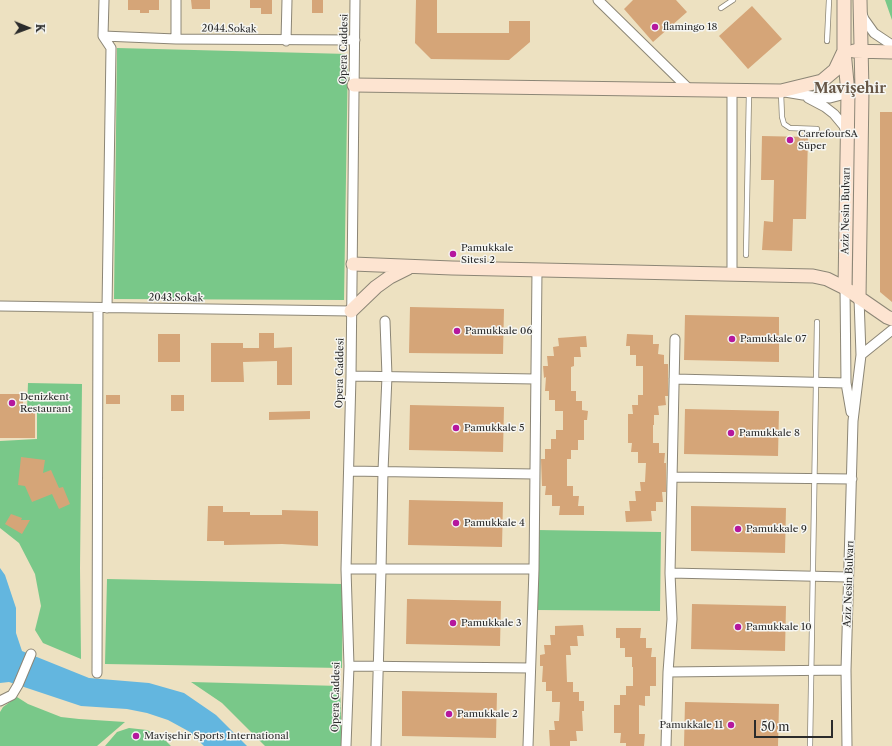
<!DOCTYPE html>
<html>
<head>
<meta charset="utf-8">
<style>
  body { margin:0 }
  #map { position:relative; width:892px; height:746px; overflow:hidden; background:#ede1c1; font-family:"Libre Caslon Text",serif }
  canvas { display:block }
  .north { position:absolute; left:8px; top:8px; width:40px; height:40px; -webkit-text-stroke:3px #f6f6f2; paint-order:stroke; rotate:91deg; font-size:11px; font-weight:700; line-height:16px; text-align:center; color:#2b2b2b }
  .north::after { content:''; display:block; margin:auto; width:14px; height:18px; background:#2b2b2b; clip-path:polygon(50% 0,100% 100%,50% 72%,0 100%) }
  .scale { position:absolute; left:754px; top:720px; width:79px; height:18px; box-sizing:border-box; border:2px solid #2b2b2b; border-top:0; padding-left:5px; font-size:12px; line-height:14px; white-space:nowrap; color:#2b2b2b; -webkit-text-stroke:3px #f6f6f2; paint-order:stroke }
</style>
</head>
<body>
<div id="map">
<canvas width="892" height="746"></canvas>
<div class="north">K</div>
<div class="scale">50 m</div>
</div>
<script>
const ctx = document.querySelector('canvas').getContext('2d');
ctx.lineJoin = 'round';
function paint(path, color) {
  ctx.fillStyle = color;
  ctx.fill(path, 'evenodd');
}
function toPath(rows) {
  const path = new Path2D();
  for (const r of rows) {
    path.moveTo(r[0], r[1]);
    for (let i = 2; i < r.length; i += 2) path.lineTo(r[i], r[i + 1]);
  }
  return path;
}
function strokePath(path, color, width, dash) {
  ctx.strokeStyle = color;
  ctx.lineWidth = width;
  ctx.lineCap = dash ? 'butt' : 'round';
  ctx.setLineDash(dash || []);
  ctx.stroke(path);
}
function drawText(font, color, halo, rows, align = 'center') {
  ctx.font = font + ' "Libre Caslon Text",serif';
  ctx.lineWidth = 3;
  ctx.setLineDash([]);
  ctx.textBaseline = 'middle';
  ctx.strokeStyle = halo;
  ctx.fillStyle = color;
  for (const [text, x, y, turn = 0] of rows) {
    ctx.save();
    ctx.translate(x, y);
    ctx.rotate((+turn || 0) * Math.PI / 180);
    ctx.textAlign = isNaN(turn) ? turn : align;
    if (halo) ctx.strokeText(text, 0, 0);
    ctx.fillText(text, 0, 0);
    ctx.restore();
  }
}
paint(toPath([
  [885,0,892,0,892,20],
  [117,48,348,54,344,300,114,299],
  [28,383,82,384,80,568,81,659,43,643,35,630,41,606,35,574,19,543,0,528,0,441,37,439,37,410,27,409],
  [537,530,661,532,660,611,536,610],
  [107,579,343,584,342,668,105,664],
  [191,682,340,686,342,746,265,746,222,703],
  [17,697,28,704,61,717,79,719,125,722,97,746,0,746,0,712,3,707],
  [129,728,147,730,165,740,171,746,105,746,117,732]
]), '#79c889');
paint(toPath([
  [0,568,5,575,16,608,16,633,22,651,89,678,149,683,184,693,216,715,247,746,204,746,190,732,168,720,147,713,127,709,81,706,9,682,0,683]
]), '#63b6df');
paint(toPath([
  [128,0,159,0,159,10,149,10,149,13,140,13,140,10,128,10],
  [191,0,210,0,210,9,192,9],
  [250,0,272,0,272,14,261,14,261,8,250,8],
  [312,0,323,0,323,13,312,13],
  [416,0,437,0,437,33,509,33,509,21,530,21,530,42,509,60,431,59,415,43],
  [633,0,676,0,687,12,653,42,624,9],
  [752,6,782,39,748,69,719,36],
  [880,112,892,112,892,302,880,292],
  [762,136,808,137,806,219,793,219,792,251,762,250,764,221,773,222,774,180,761,180],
  [410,307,504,309,503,354,409,353],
  [685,315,779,317,779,362,684,360],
  [259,333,274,333,274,348,292,347,292,385,277,385,277,361,243,362,244,382,211,382,211,343,243,343,243,348,259,348],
  [158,334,180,334,180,362,158,362],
  [627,334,653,335,653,344,659,344,658,354,664,355,664,364,668,364,668,396,665,396,666,405,658,406,659,415,654,415,654,425,653,425,653,443,659,443,659,453,665,453,664,463,666,463,666,492,662,492,663,502,656,502,656,511,651,511,652,521,626,522,625,511,630,511,629,501,636,501,635,491,641,491,640,482,645,482,646,463,638,463,638,452,631,452,632,443,628,443,628,414,633,414,632,405,638,405,638,395,643,395,643,366,636,366,636,355,630,355,630,346,626,346],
  [586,336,587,347,580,347,581,357,574,357,574,366,571,367,571,391,576,391,576,401,582,401,582,410,588,411,587,420,584,420,584,440,578,440,578,450,571,450,571,459,567,459,567,486,573,486,573,496,579,496,578,506,584,506,584,515,559,515,560,506,552,506,552,495,545,495,546,486,542,486,541,459,545,459,545,449,551,449,551,439,556,439,556,430,563,430,563,411,555,411,555,400,549,400,549,391,545,391,546,377,544,378,543,366,548,366,547,356,554,356,553,347,559,346,558,338],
  [0,394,23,394,23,412,35,412,35,438,0,438],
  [106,395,120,395,120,404,106,404],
  [171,395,184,395,184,411,171,411],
  [410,405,504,407,503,452,409,450],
  [685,409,779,411,778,456,684,454],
  [310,411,310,419,269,420,269,412],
  [21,457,45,460,43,473,51,470,59,488,63,487,70,504,59,509,52,494,32,502,25,486,18,485],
  [409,500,503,502,502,547,408,545],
  [208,506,223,506,223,512,250,512,250,515,282,515,282,510,318,511,318,546,282,544,224,545,224,541,207,541],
  [691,506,786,508,785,553,691,551],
  [11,514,22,518,21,520,30,520,22,534,5,524],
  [407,599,501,601,500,646,406,644],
  [692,604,786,606,785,651,691,649],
  [583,625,584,636,577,636,578,646,570,646,571,655,566,655,567,682,573,682,573,692,579,692,579,701,584,701,584,711,582,711,583,731,576,731,577,741,570,741,570,746,550,746,549,730,555,730,554,721,559,721,560,702,552,702,552,691,546,691,546,682,542,682,543,666,540,666,540,655,545,654,544,645,551,645,550,635,555,635,555,626],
  [616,628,641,628,640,638,646,638,646,648,652,648,651,657,656,657,656,686,650,686,650,696,645,696,645,706,639,705,639,734,645,734,644,746,626,746,626,743,620,743,621,733,614,733,614,705,620,705,620,695,626,695,626,686,633,686,633,667,632,667,632,657,625,657,625,648,620,648,620,638,616,638],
  [402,691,497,693,496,738,402,736],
  [685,702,779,704,778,746,684,746]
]), '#d5a578');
const lane = toPath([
  [721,8,733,0],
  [827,41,829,0],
  [781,93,782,117,784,124,790,128,817,129],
  [746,255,749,92],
  [810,746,817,322]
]);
const street = toPath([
  [104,0,103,36,111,48,107,308],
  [598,0,690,90],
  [862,14,864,19,874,33,892,45],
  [103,36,176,39,355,40],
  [176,39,176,0],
  [286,41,287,0],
  [785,92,803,95,830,98,853,92],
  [808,98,825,107,834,114,844,126,846,133],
  [732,274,732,90],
  [845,288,846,383,851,412],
  [0,306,351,311],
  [861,355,892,330],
  [351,376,535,379],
  [674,379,846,383],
  [349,471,534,474],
  [673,477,852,479],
  [346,569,534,569],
  [670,573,848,577],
  [349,666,530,668],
  [668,672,846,670],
  [97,673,98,308],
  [0,701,12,695,18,685,31,654],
  [346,746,349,666,346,569,351,376,355,0],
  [376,746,381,570,383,471,387,376,385,321],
  [528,746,534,569,537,270],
  [666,746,668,672,672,619,670,573,675,339],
  [847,746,846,670,853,421,861,355,859,298]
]);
const secondary = toPath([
  [844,0,844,51,848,93,845,288],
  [854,51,892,52],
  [354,85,781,91,822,81,835,70,844,51],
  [353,264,452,268,813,276,827,279,845,288,887,317,892,319],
  [859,298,862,90,860,0],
  [351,311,376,287,390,277,408,268]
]);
strokePath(lane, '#8c8676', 6);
strokePath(street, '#8c8676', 11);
strokePath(secondary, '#8c8676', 15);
strokePath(lane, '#fff', 4.5);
strokePath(street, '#fff', 9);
strokePath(secondary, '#fde4d1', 13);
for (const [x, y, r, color] of [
  [655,27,4,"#b5179e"],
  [790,140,4,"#b5179e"],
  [453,254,4,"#b5179e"],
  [457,331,4,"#b5179e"],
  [732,339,4,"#b5179e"],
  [12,403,4,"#b5179e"],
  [456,428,4,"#b5179e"],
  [731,433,4,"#b5179e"],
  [456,523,4,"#b5179e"],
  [738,529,4,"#b5179e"],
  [453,623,4,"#b5179e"],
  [738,627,4,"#b5179e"],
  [449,714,4,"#b5179e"],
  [731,725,4,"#b5179e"],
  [136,736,4,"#b5179e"]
]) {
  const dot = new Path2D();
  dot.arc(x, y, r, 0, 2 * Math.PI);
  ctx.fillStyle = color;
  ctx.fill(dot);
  strokePath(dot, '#f6f6f2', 1.5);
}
drawText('10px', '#2b2b2b', '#f6f6f2', [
  ["flamingo 18",663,27],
  ["CarrefourSA",798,134],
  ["Süper",798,146],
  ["Pamukkale",461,248],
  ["Sitesi 2",461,260],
  ["Pamukkale 06",465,331],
  ["Pamukkale 07",740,339],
  ["Denizkent",20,397],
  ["Restaurant",20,409],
  ["Pamukkale 5",464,428],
  ["Pamukkale 8",739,433],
  ["Pamukkale 4",464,523],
  ["Pamukkale 9",746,529],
  ["Pamukkale 3",461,623],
  ["Pamukkale 10",746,627],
  ["Pamukkale 2",457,714],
  ["Pamukkale 11",723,725,"right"],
  ["Mavişehir Sports International",144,736]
], 'left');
drawText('10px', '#2b2b2b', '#f6f6f2', [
  ["2044.Sokak",229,29,1],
  ["Opera Caddesi",344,49,-89],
  ["Aziz Nesin Bulvarı",846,211,-89],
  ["2043.Sokak",176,298,1],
  ["Opera Caddesi",340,373,-89],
  ["Aziz Nesin Bulvarı",849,584,-88],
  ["Opera Caddesi",336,697,-89]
]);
drawText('bold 14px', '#665646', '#f6f6f2', [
  ["Mavişehir",850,89]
]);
</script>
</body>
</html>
